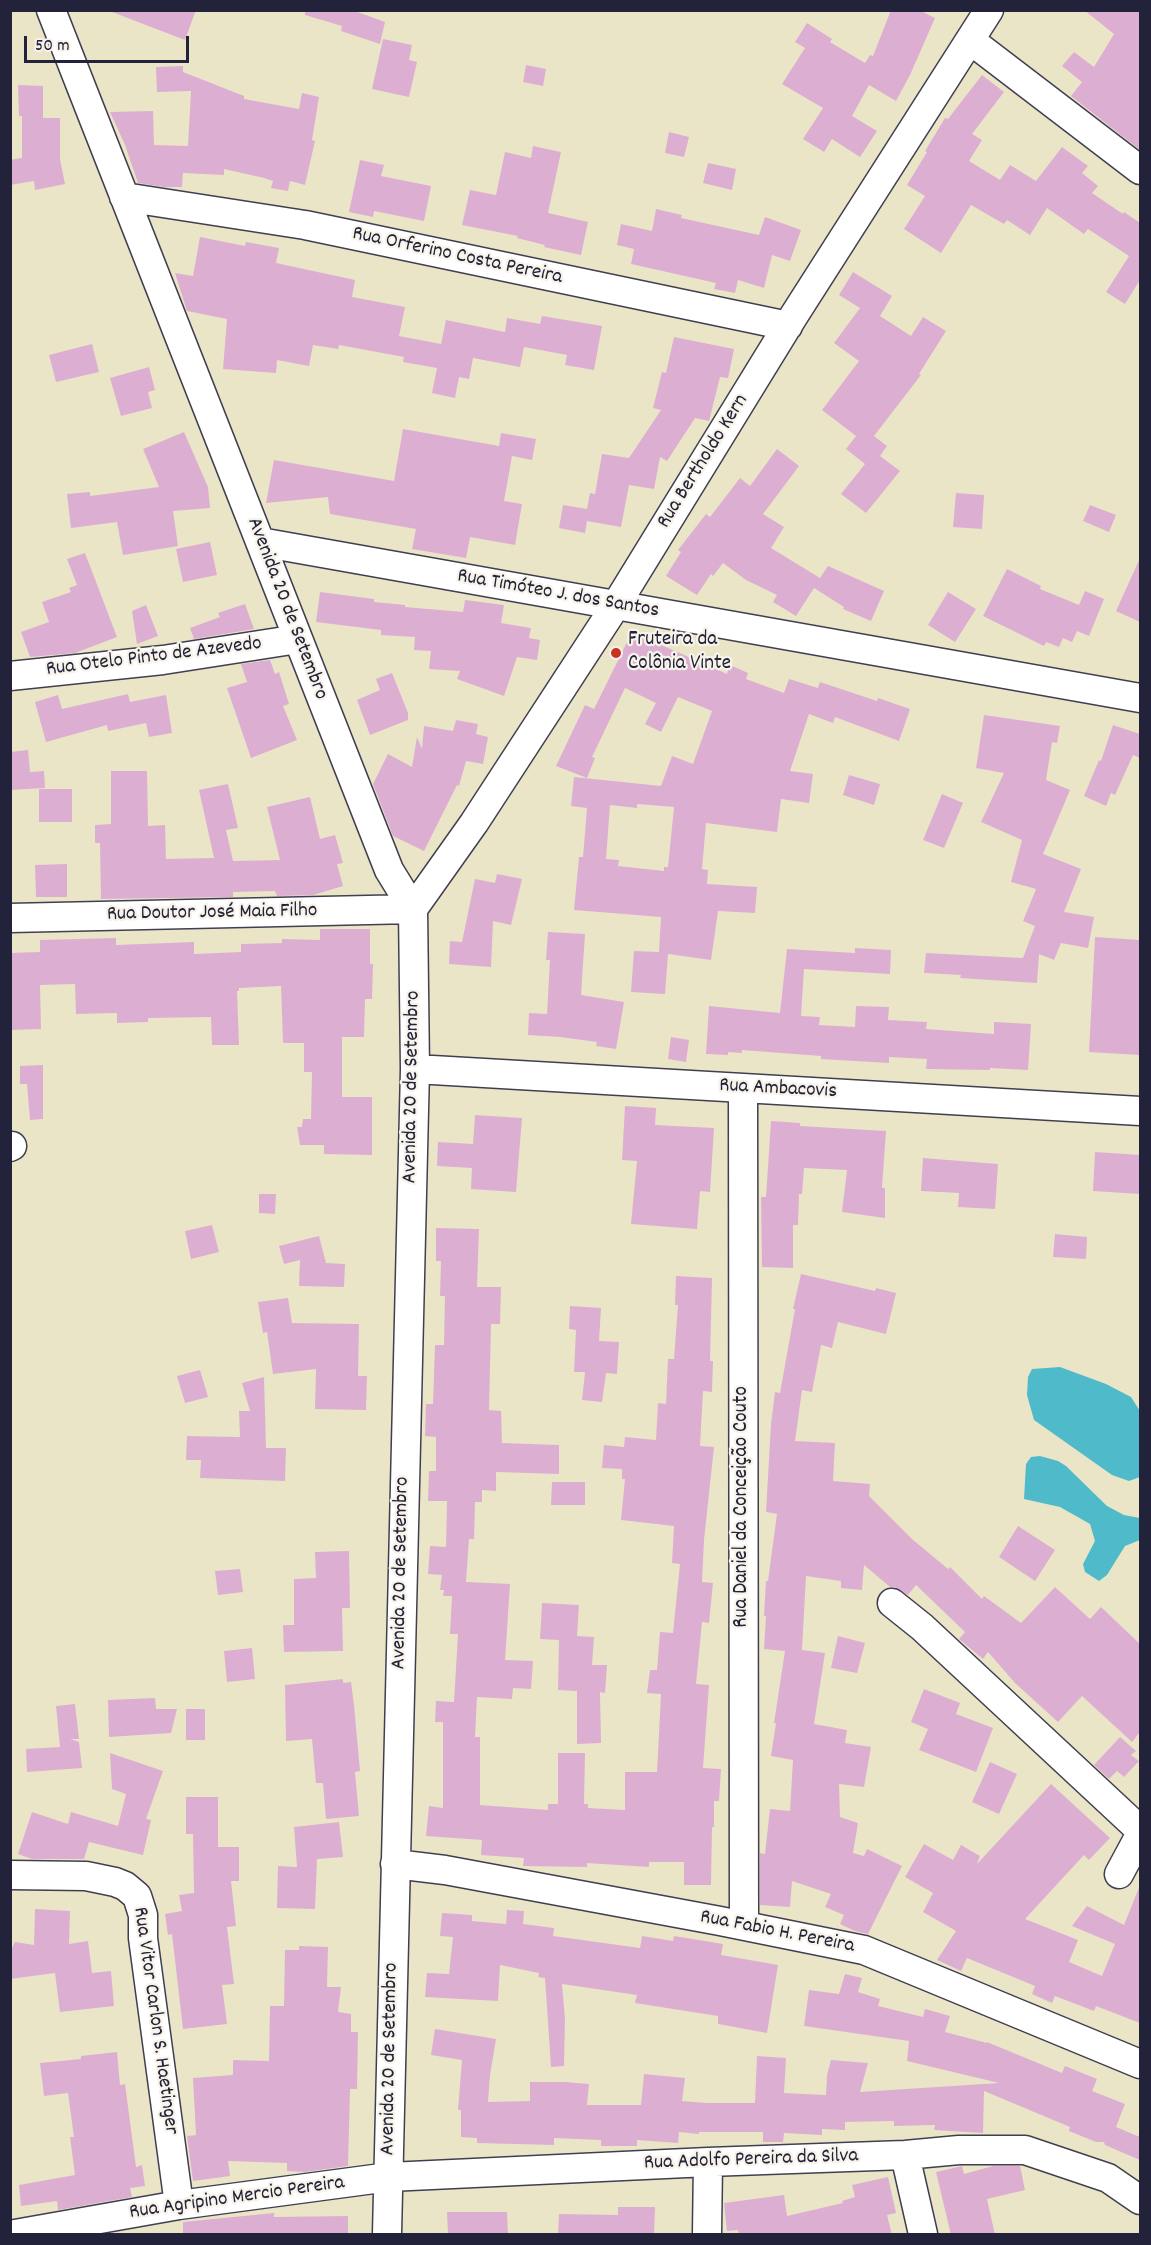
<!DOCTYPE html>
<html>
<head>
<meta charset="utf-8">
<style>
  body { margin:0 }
  #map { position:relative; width:1151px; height:2245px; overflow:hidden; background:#ebe5c8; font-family:Dekko,sans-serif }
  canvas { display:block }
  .frame { position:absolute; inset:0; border:12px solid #22223b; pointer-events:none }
  .scale { position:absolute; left:24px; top:36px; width:165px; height:27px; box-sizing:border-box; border:3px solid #22223b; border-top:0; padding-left:8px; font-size:18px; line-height:21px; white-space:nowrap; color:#22223b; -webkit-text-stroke:4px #f7f3e8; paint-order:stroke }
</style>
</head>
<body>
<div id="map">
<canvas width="1151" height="2245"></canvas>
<div class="frame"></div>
<div class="scale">50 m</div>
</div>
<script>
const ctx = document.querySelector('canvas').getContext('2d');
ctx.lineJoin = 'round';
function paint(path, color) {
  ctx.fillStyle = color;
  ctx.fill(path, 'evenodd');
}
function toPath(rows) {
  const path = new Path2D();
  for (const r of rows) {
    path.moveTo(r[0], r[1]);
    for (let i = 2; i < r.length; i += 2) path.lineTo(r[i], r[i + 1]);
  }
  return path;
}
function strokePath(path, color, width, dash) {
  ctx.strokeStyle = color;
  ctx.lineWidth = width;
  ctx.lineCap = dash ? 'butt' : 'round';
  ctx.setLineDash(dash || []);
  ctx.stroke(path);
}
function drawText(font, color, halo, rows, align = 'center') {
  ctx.font = font + ' Dekko,sans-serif';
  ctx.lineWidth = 4.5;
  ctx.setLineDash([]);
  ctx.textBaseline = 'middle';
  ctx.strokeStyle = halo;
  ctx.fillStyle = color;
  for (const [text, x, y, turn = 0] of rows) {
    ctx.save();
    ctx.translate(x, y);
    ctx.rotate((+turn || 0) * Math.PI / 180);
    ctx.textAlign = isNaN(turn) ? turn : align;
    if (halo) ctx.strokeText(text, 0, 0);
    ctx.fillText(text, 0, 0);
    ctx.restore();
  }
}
paint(toPath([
  [1060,1367,1106,1384,1131,1397,1140,1411,1140,1477,1129,1481,1112,1475,1034,1420,1027,1395,1028,1377,1032,1369],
  [1040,1456,1058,1461,1066,1466,1107,1506,1124,1515,1140,1518,1140,1540,1125,1546,1107,1575,1099,1581,1085,1572,1083,1564,1095,1541,1090,1524,1060,1507,1024,1499,1026,1464,1031,1457]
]), '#4fbbca');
paint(toPath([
  [112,10,196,10,185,40,112,12],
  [305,10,352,10,385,22,380,44,341,31,342,26,305,15],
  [891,10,919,10,935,18,910,75,896,101,869,85,852,116,877,131,860,157,832,139,824,152,803,139,823,108,782,84,805,48,795,42,807,23,832,39,830,42,865,63,870,55,873,56],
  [1084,10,1140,10,1140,150,1071,96,1082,82,1062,66,1074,52,1094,67,1114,34],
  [383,39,412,45,409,60,417,62,409,97,372,89],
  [526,65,546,69,543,86,523,82],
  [183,66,183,72,244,96,244,99,299,109,302,93,319,97,312,140,315,141,305,185,290,181,288,191,271,188,273,181,264,178,224,169,224,175,183,173,182,187,164,187,138,183,125,145,110,112,153,111,154,145,188,146,191,91,157,92,156,67],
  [982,75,1004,92,972,134,982,140,969,161,1000,180,1010,165,1036,181,1062,147,1088,166,1082,173,1098,186,1092,193,1123,214,1124,212,1140,223,1140,280,1125,304,1106,292,1129,256,1088,229,1084,234,1047,208,1030,235,1007,220,1004,224,971,205,941,253,904,229,925,196,907,185,927,152,925,151,945,118,948,119],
  [18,85,43,86,43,118,60,118,60,159,65,184,35,190,34,181,10,185,10,160,22,158,22,116,19,116],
  [669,132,689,137,684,157,665,153],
  [533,146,561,152,548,213,588,222,581,255,544,247,545,245,517,238,518,236,462,225,470,190,496,195,505,152,531,158],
  [360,160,384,165,381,176,431,186,424,221,374,211,373,217,349,212],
  [708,163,736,169,732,190,703,183],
  [656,209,682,215,681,218,759,235,765,217,801,230,790,261,772,255,764,288,738,280,735,293,714,289,716,283,631,264,634,249,617,245,621,224,652,231],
  [200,237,245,246,246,242,279,248,276,263,355,280,352,297,405,307,399,336,441,344,446,320,505,332,507,318,540,324,542,316,602,326,594,370,565,365,567,355,524,347,520,367,473,358,469,379,459,377,455,398,432,393,437,368,403,362,404,357,339,345,338,349,313,345,309,366,277,360,276,373,223,369,227,319,187,311,175,273,193,276],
  [853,272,892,296,880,316,911,336,923,317,946,331,919,374,921,375,874,436,887,446,880,456,900,471,866,513,841,494,865,464,846,449,856,436,822,410,859,361,834,343,860,308,839,295],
  [674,337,734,349,728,378,720,377,709,421,695,418,667,461,660,457,654,489,629,485,621,527,587,521,585,533,559,528,563,505,587,509,590,493,595,494,602,454,629,458,661,410,653,408,662,372,666,373],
  [92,344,99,372,56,382,49,355],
  [149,367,155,390,148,392,152,408,121,416,110,378],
  [403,429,499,446,501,433,536,439,532,460,512,456,504,501,522,504,515,545,470,537,466,558,412,549,416,529,330,514,328,497,266,503,274,460,394,481],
  [184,432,208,487,210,508,173,511,178,546,123,555,117,522,71,528,67,494,90,492,90,496,159,487,143,449],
  [777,449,799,466,763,514,784,527,771,548,820,578,828,566,884,591,871,621,843,609,844,607,814,588,796,616,773,602,777,595,746,580,723,563,713,576,711,574,697,595,666,576,681,552,678,550,706,514,710,517,740,478,750,486],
  [956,493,984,495,982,529,953,527],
  [1090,505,1116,515,1109,532,1083,521],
  [210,542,217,575,183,582,176,549],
  [85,553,117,637,75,653,30,657,21,632,49,622,42,602,71,592,69,588,77,585,67,559],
  [1140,558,1140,622,1116,611],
  [1007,569,1041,586,1040,589,1079,605,1085,591,1104,599,1089,636,1077,631,1072,642,1063,638,1059,647,1046,642,1044,646,983,616],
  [320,592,374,599,374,602,405,605,405,607,463,612,465,600,504,605,501,623,531,628,529,638,540,640,537,660,517,657,504,696,457,679,460,671,429,669,431,651,414,650,415,637,381,635,381,630,316,622],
  [948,592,976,609,955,642,928,625],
  [245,604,254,629,194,639,190,628,220,617,218,613],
  [146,605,158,636,137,644,132,611],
  [632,632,727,674,730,665,748,673,746,679,784,693,789,679,818,688,820,682,877,701,878,698,910,709,899,741,835,717,833,723,809,714,790,771,813,774,809,803,781,799,777,832,706,823,702,869,708,870,707,884,757,887,755,913,718,911,711,960,668,954,665,994,631,992,634,951,659,952,661,917,574,910,579,857,583,857,587,808,571,806,574,777,661,786,672,756,693,764,712,711,678,697,661,732,645,724,656,703,625,688,592,757,595,758,587,778,556,766,585,705,594,709],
  [637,804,674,807,668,867,664,867,664,871,618,866,619,860,606,859,610,805,637,808],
  [270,660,275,674,279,672,289,704,283,706,297,740,251,758,227,688,247,682,241,664],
  [392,673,408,713,408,720,370,735,357,700,380,690,376,679],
  [128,694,130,702,166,695,172,733,149,737,146,723,108,731,107,725,46,742,35,702,58,695,62,709],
  [984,715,1060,726,1057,743,1052,742,1046,780,1070,790,1043,854,1081,869,1064,912,1094,917,1088,948,1061,943,1054,960,1039,954,1037,983,960,978,961,975,924,973,926,953,1023,958,1035,926,1023,921,1036,889,1011,882,1022,840,981,822,1004,773,976,768],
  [456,720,478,724,476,734,488,737,483,764,466,761,459,786,457,785,424,851,393,836,373,784,388,754,412,767,417,737,422,749,424,726,453,731],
  [1113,725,1140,734,1140,758,1133,755,1115,795,1111,793,1106,806,1084,796,1099,760,1101,761],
  [28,750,30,772,44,771,45,788,10,790,10,752],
  [111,771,147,771,148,826,165,825,166,859,214,858,199,790,228,784,238,828,226,830,233,861,280,860,267,807,310,797,320,839,335,835,343,863,337,864,343,886,313,895,277,896,275,891,233,892,233,897,101,899,100,843,95,843,95,825,111,824],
  [849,775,880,784,874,805,843,795],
  [39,789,72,789,72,822,39,822],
  [942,794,963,803,944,848,923,840],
  [67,864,67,897,36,897,35,865],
  [497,874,522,879,511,925,493,921,491,967,449,964,450,941,462,942,475,879,495,883],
  [320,929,370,929,370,964,373,964,372,999,365,999,364,1037,342,1037,342,1097,372,1097,372,1155,324,1154,324,1145,300,1145,297,1127,302,1127,303,1119,311,1119,312,1072,304,1072,304,1043,283,1043,281,986,239,988,239,991,237,991,239,1045,212,1045,211,1017,148,1018,148,1022,117,1023,117,1013,76,1014,75,984,40,985,41,1029,10,1030,10,953,40,952,40,940,116,938,116,945,194,942,194,954,241,952,241,944,282,943,282,939,320,940],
  [548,932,585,934,581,995,624,1002,616,1049,596,1046,597,1042,560,1037,528,1035,529,1013,547,1014,550,960,546,960],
  [1095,937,1140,940,1140,1055,1089,1052],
  [855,948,891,950,890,974,804,969,801,1016,820,1017,819,1025,855,1027,856,1006,889,1007,888,1020,927,1022,926,1029,994,1034,994,1022,1031,1024,1028,1070,990,1068,990,1070,926,1069,927,1059,889,1057,889,1063,821,1059,821,1056,742,1050,742,1053,728,1052,728,1055,706,1054,709,1006,780,1013,787,949,855,953],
  [671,1037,689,1040,686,1062,668,1059],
  [43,1065,43,1119,30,1120,27,1084,20,1084,20,1066],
  [625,1106,656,1108,655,1125,714,1128,710,1192,700,1191,697,1229,631,1224,637,1161,622,1160],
  [475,1115,522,1118,516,1192,471,1189,472,1168,437,1166,438,1142,473,1144],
  [771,1121,800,1123,800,1126,886,1131,882,1188,885,1188,885,1218,842,1212,847,1170,804,1168,802,1194,799,1194,798,1225,793,1225,793,1268,762,1267,761,1197,766,1197],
  [1095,1152,1140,1155,1140,1194,1093,1191],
  [923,1158,998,1164,995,1209,958,1207,959,1193,921,1191],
  [259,1194,276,1194,275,1214,259,1213],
  [212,1225,219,1252,191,1259,185,1231],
  [436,1228,479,1229,477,1287,501,1287,500,1324,491,1324,489,1410,501,1411,502,1443,559,1445,559,1474,496,1472,496,1491,482,1490,482,1502,475,1502,474,1539,469,1539,466,1582,510,1584,505,1660,533,1661,531,1689,513,1688,512,1699,477,1697,475,1737,480,1737,480,1805,548,1810,548,1804,558,1804,558,1753,585,1753,584,1804,588,1804,588,1808,625,1810,625,1772,657,1772,661,1694,647,1693,650,1670,657,1670,660,1632,673,1633,680,1564,672,1563,674,1526,621,1520,625,1479,622,1479,622,1469,602,1468,604,1445,624,1447,625,1437,656,1440,658,1403,666,1404,668,1359,674,1359,678,1305,675,1305,676,1276,712,1278,710,1361,713,1361,712,1392,703,1391,700,1446,714,1447,704,1540,702,1582,713,1583,709,1623,702,1622,696,1684,709,1685,703,1768,721,1769,719,1801,714,1801,714,1827,712,1827,711,1885,684,1885,684,1862,649,1862,649,1867,587,1863,587,1867,523,1866,524,1858,481,1855,482,1840,426,1836,429,1806,443,1808,443,1722,435,1722,436,1701,454,1702,458,1634,450,1634,452,1596,443,1596,444,1590,440,1590,442,1575,428,1574,430,1546,446,1547,447,1501,428,1501,429,1471,436,1471,436,1437,425,1436,426,1404,433,1404,435,1345,444,1345,445,1296,440,1296,441,1261,436,1261],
  [1055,1234,1087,1237,1086,1259,1053,1257],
  [319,1236,326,1263,345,1264,344,1287,299,1286,300,1260,284,1264,279,1246],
  [801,1274,875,1291,876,1288,896,1293,886,1334,838,1322,832,1348,821,1345,812,1392,802,1390,795,1441,835,1443,833,1481,870,1484,869,1496,912,1539,948,1569,950,1567,982,1599,984,1596,1021,1623,1055,1587,1090,1619,1101,1607,1140,1644,1140,1732,1132,1742,1082,1696,1058,1722,1015,1683,988,1652,983,1659,959,1639,965,1632,916,1585,908,1595,895,1587,890,1587,864,1565,862,1590,841,1588,841,1581,806,1576,802,1650,825,1653,814,1724,847,1730,845,1743,871,1747,864,1787,839,1784,840,1817,858,1823,853,1853,864,1856,867,1849,902,1866,868,1934,855,1931,840,1924,844,1915,825,1907,831,1894,792,1881,790,1907,760,1905,760,1853,765,1854,770,1809,790,1811,793,1760,771,1756,776,1723,774,1723,785,1651,764,1649,766,1616,764,1616,766,1581,768,1581,777,1514,766,1512,771,1424,775,1392,780,1393,795,1309,793,1309],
  [288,1298,292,1323,359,1324,358,1376,367,1376,366,1410,315,1409,316,1369,273,1374,267,1332,263,1333,258,1302],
  [570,1306,601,1308,599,1341,619,1342,617,1374,606,1373,602,1402,582,1400,585,1372,574,1372,576,1330,569,1329],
  [200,1370,208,1397,185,1403,177,1376],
  [264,1377,266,1448,286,1448,285,1481,200,1478,201,1460,186,1460,187,1436,240,1437,239,1411,250,1411,242,1383],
  [552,1482,585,1482,585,1505,551,1505],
  [1018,1526,1055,1550,1035,1581,999,1557],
  [349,1551,350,1608,342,1608,343,1651,284,1652,283,1625,294,1625,294,1579,316,1578,315,1552],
  [240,1569,243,1592,218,1595,215,1571],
  [542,1603,579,1605,577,1636,594,1637,592,1665,607,1665,605,1693,600,1692,601,1743,577,1744,577,1691,558,1690,559,1640,540,1639],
  [838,1636,865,1643,857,1673,831,1668],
  [252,1648,255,1679,227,1682,224,1651],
  [343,1679,343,1683,351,1682,354,1705,360,1771,355,1772,359,1816,326,1819,323,1783,316,1783,312,1739,286,1741,285,1685],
  [924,1689,960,1703,956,1714,993,1728,976,1772,919,1750,928,1729,911,1722],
  [155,1698,156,1709,177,1709,171,1733,109,1737,108,1700],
  [75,1704,79,1739,70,1739,79,1742,82,1768,27,1772,26,1749,60,1747,56,1706],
  [186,1709,205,1709,205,1740,186,1740],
  [1120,1737,1136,1751,1131,1755,1139,1761,1124,1777,1117,1771,1109,1779,1094,1765],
  [110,1753,163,1771,146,1819,151,1820,143,1855,89,1842,84,1859,32,1859,18,1854,32,1812,68,1824,71,1812,118,1826,126,1794,112,1789],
  [990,1762,1017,1774,999,1814,972,1802],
  [1051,1784,1110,1838,1089,1860,1084,1855,1025,1919,1078,1940,1069,1962,1102,1976,1115,1944,1072,1926,1087,1906,1124,1925,1140,1885,1140,2023,1096,2006,1094,2011,1055,1996,1052,2003,1032,1994,1035,1986,967,1958,961,1971,937,1960,956,1931,923,1912,933,1893,905,1877,924,1844,953,1860,961,1845,980,1856,977,1864],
  [186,1797,218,1797,218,1847,239,1847,239,1881,231,1881,236,1926,227,1927,234,1984,222,1985,227,2024,183,2029,172,1934,168,1935,165,1914,182,1911,179,1895,194,1893,193,1834,186,1834],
  [339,1822,343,1857,317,1859,315,1909,277,1908,278,1866,297,1867,294,1827],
  [35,1909,70,1911,69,1944,88,1941,92,1973,111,1971,114,2006,60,2012,55,1973,10,1979,10,1952,15,1942,34,1945],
  [507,1910,524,1911,523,1924,554,1928,553,1936,640,1948,642,1936,673,1941,674,1936,723,1944,721,1955,778,1965,767,2033,718,2024,718,2016,635,2003,637,1995,562,1984,565,2019,564,2066,551,2067,545,1978,538,1977,539,1973,500,1965,498,2001,425,1997,427,1973,449,1974,453,1937,440,1936,442,1913,472,1915,472,1921,506,1924],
  [299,1946,328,1947,327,1987,341,1987,338,2012,351,2014,351,2032,358,2032,357,2089,350,2089,348,2166,304,2172,287,2171,287,2163,228,2161,230,2176,193,2181,187,2136,196,2135,193,2078,233,2075,233,2060,269,2061,270,2006,284,2006,285,1950,299,1950],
  [845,1974,862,1978,858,1992,880,1999,878,2006,923,2017,925,2009,950,2016,945,2032,987,2043,987,2042,1062,2073,1065,2066,1097,2079,1092,2091,1125,2104,1116,2127,1140,2137,1140,2160,1105,2145,1104,2142,1096,2142,1069,2131,1070,2127,984,2091,983,2133,934,2130,935,2125,894,2126,894,2121,845,2122,845,2130,822,2129,822,2135,784,2133,783,2142,763,2142,763,2132,699,2132,699,2134,679,2132,678,2143,637,2140,637,2146,601,2146,601,2140,554,2138,554,2145,477,2143,477,2138,461,2137,461,2110,458,2110,462,2060,431,2055,435,2029,496,2039,490,2075,488,2102,530,2101,530,2082,565,2082,589,2084,587,2105,641,2105,644,2074,685,2078,682,2101,707,2103,755,2103,757,2056,786,2058,784,2093,826,2095,827,2075,831,2060,868,2063,860,2092,999,2083,907,2061,909,2041,804,2026,809,1990,839,1994],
  [117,2052,120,2085,125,2084,136,2167,142,2165,145,2186,130,2188,132,2197,58,2210,57,2201,21,2206,19,2185,75,2175,70,2137,74,2137,68,2093,44,2096,40,2063,81,2059,81,2056],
  [962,2166,964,2174,993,2166,1020,2166,1025,2190,987,2199,995,2235,951,2235,936,2172],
  [888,2177,896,2213,887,2215,892,2235,739,2235,738,2230,727,2231,724,2203,784,2195,787,2216,843,2203,842,2201,855,2197,852,2185],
  [618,2207,655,2207,654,2235,558,2235,559,2214,618,2215],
  [447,2212,507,2212,508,2235,448,2235],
  [274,2213,274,2217,348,2216,348,2235,183,2235,183,2222]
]), '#dcafd2');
const minor = toPath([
  [51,10,389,870,413,909,415,1069,387,2234],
  [970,40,1140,170],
  [124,197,305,225,788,326],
  [260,542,1140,698],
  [10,676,163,660,298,639],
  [413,909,474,823,616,605,793,317,989,10],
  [10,918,413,909],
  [415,1069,1140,1111],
  [743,1088,744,1925],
  [10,1147,12,1146],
  [892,1603,922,1627,1140,1830],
  [395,1864,445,1870,720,1921,864,1950,1140,2064],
  [1119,1874,1140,1835],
  [10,1875,86,1876,115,1882,125,1886,137,1896,143,1915,143,1938,179,2205],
  [905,2155,923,2234],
  [15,2234,179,2205,389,2177,708,2162,905,2155,959,2150,1025,2150,1108,2178,1140,2200],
  [707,2234,708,2162]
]);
strokePath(minor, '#403f50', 31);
strokePath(minor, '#fff', 28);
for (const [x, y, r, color] of [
  [616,653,6,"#c8321e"]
]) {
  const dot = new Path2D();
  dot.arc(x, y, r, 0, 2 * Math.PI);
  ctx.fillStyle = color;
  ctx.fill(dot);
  strokePath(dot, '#f7f3e8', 2);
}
drawText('21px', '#22223b', '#f7f3e8', [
  ["Rua Orferino Costa Pereira",457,257,12],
  ["Rua Bertholdo Kern",704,462,-58],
  ["Rua Timóteo J. dos Santos",558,595,10],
  ["Avenida 20 de Setembro",286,609,69],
  ["Rua Otelo Pinto de Azevedo",154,658,-7],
  ["Rua Doutor José Maia Filho",212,914,-1],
  ["Avenida 20 de Setembro",413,1087,-89],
  ["Rua Ambacovis",778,1090,3],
  ["Rua Daniel da Conceição Couto",743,1507,-90],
  ["Avenida 20 de Setembro",402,1573,-89],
  ["Rua Fabio H. Pereira",777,1933,11],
  ["Rua Vitor Carlon S. Haetinger",154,2021,82],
  ["Avenida 20 de Setembro",391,2059,-89],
  ["Rua Adolfo Pereira da Silva",751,2161,-2],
  ["Rua Agripino Mercio Pereira",237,2199,-8]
]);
drawText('21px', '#22223b', '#f7f3e8', [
  ["Fruteira da",628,641],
  ["Colônia Vinte",628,665]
], 'left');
</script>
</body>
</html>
